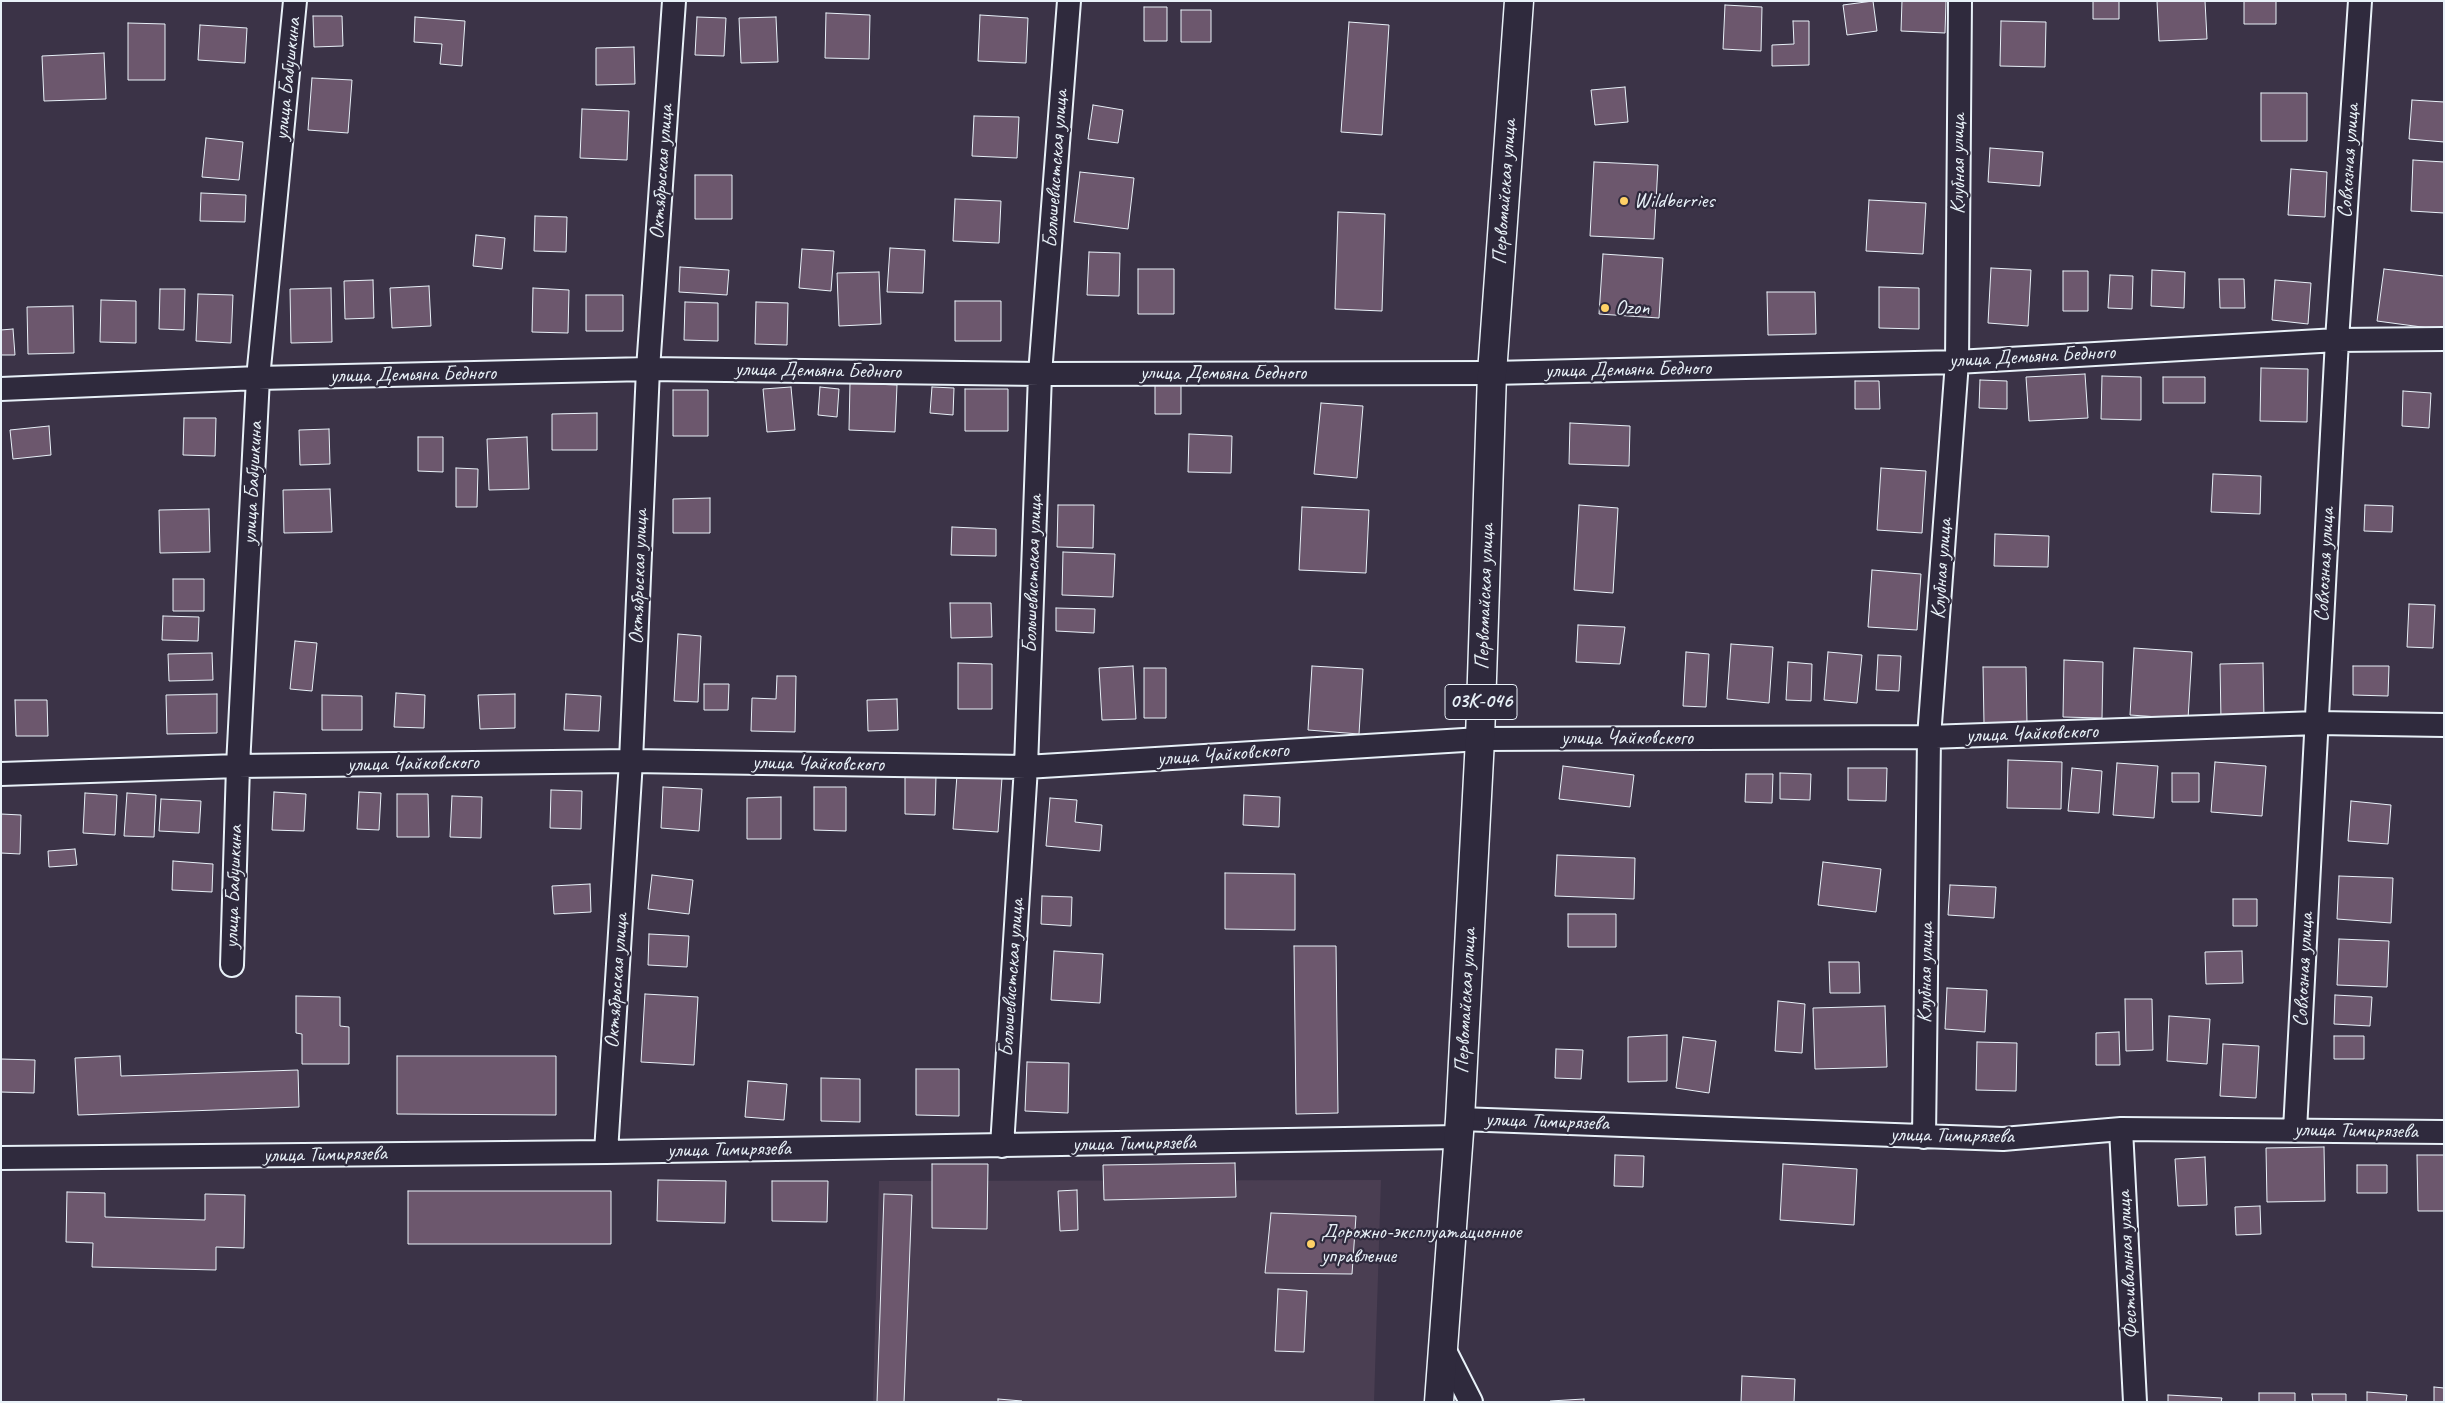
<!DOCTYPE html>
<html>
<head>
<meta charset="utf-8">
<style>
  body { margin:0 }
  #map { position:relative; width:2445px; height:1403px; overflow:hidden; background:#3b3347; font-family:Caveat,sans-serif }
  canvas { display:block }
  .frame { position:absolute; inset:0; border:2px solid #e8f1f8; pointer-events:none }
</style>
</head>
<body>
<div id="map">
<canvas width="2445" height="1403"></canvas>
<div class="frame"></div>
</div>
<script>
const ctx = document.querySelector('canvas').getContext('2d');
ctx.lineJoin = 'round';
function paint(path, color) {
  ctx.fillStyle = color;
  ctx.fill(path, 'evenodd');
}
function toPath(rows) {
  const path = new Path2D();
  for (const r of rows) {
    path.moveTo(r[0], r[1]);
    for (let i = 2; i < r.length; i += 2) path.lineTo(r[i], r[i + 1]);
  }
  return path;
}
function strokePath(path, color, width, dash) {
  ctx.strokeStyle = color;
  ctx.lineWidth = width;
  ctx.lineCap = dash ? 'butt' : 'round';
  ctx.setLineDash(dash || []);
  ctx.stroke(path);
}
function drawText(font, color, halo, rows, align = 'center') {
  ctx.font = font + ' Caveat,sans-serif';
  ctx.lineWidth = 4.5;
  ctx.setLineDash([]);
  ctx.textBaseline = 'middle';
  ctx.strokeStyle = halo;
  ctx.fillStyle = color;
  for (const [text, x, y, turn = 0] of rows) {
    ctx.save();
    ctx.translate(x, y);
    ctx.rotate((+turn || 0) * Math.PI / 180);
    ctx.textAlign = isNaN(turn) ? turn : align;
    if (halo) ctx.strokeText(text, 0, 0);
    ctx.fillText(text, 0, 0);
    ctx.restore();
  }
}
paint(toPath([
  [1381,1180,1374,1402,873,1402,879,1181]
]), '#4a3e52');
const building = toPath([
  [1873,1,1877,31,1847,35,1843,5,1873,1],
  [1902,1,1946,1,1945,33,1901,31,1902,1],
  [2093,1,2119,1,2119,19,2093,19,2093,1],
  [2157,1,2205,1,2207,39,2159,41,2157,1],
  [2244,1,2276,1,2276,24,2244,24,2244,1],
  [1725,5,1762,7,1761,51,1723,49,1725,5],
  [1144,7,1167,7,1167,41,1144,41,1144,7],
  [1181,10,1211,10,1211,42,1181,42,1181,10],
  [826,13,870,15,869,59,825,58,826,13],
  [980,15,1028,18,1026,63,978,61,980,15],
  [313,16,342,16,343,46,314,47,313,16],
  [415,17,465,21,462,66,440,64,442,44,414,42,415,17],
  [697,17,726,18,724,56,695,55,697,17],
  [776,17,778,62,741,63,739,18,776,17],
  [1793,21,1809,21,1809,65,1772,66,1772,45,1794,44,1793,21],
  [2001,21,2046,22,2045,67,2000,66,2001,21],
  [1349,22,1389,25,1382,135,1341,132,1349,22],
  [128,23,165,24,165,80,128,80,128,23],
  [200,25,247,28,245,63,198,60,200,25],
  [634,47,635,84,596,85,596,48,634,47],
  [104,53,106,99,44,101,42,56,104,53],
  [312,78,352,80,348,133,308,130,312,78],
  [1625,87,1628,122,1595,125,1591,90,1625,87],
  [2261,93,2307,93,2307,141,2261,141,2261,93],
  [2412,100,2444,102,2444,142,2409,139,2412,100],
  [1093,105,1123,110,1118,143,1088,139,1093,105],
  [582,109,629,111,627,160,580,158,582,109],
  [974,116,1019,117,1017,158,972,156,974,116],
  [206,138,243,142,239,180,202,177,206,138],
  [1990,148,2043,152,2040,186,1988,182,1990,148],
  [2413,160,2444,162,2444,213,2411,211,2413,160],
  [1594,162,1658,165,1654,239,1590,236,1594,162],
  [2291,169,2327,172,2325,217,2288,215,2291,169],
  [1080,172,1134,178,1128,229,1074,222,1080,172],
  [695,175,732,175,732,219,695,219,695,175],
  [201,193,246,195,245,222,200,221,201,193],
  [955,199,1001,201,999,243,953,241,955,199],
  [1869,200,1926,203,1923,254,1866,251,1869,200],
  [1338,212,1385,214,1382,311,1335,309,1338,212],
  [535,216,567,217,566,252,534,251,535,216],
  [476,235,505,238,502,269,473,266,476,235],
  [890,248,925,250,923,293,887,292,890,248],
  [802,249,834,251,831,291,799,288,802,249],
  [1089,252,1120,253,1119,296,1087,295,1089,252],
  [1603,254,1663,258,1659,318,1599,314,1603,254],
  [680,267,729,270,727,295,679,292,680,267],
  [1991,268,2031,270,2028,326,1988,323,1991,268],
  [1138,269,1174,269,1174,314,1138,314,1138,269],
  [2384,269,2444,276,2444,330,2377,321,2384,269],
  [2152,270,2185,272,2184,308,2151,306,2152,270],
  [2063,271,2088,271,2088,311,2063,311,2063,271],
  [879,272,881,324,839,326,837,273,879,272],
  [2110,275,2133,276,2132,309,2108,308,2110,275],
  [2219,279,2244,279,2245,308,2220,308,2219,279],
  [373,280,374,318,345,319,344,281,373,280],
  [2275,280,2311,283,2308,324,2272,320,2275,280],
  [429,286,431,326,392,328,390,288,429,286],
  [1879,287,1919,288,1919,329,1879,328,1879,287],
  [331,288,332,342,291,343,290,289,331,288],
  [533,288,569,290,568,333,532,332,533,288],
  [160,289,185,289,184,330,159,329,160,289],
  [1767,292,1815,292,1816,334,1768,335,1767,292],
  [198,294,233,295,231,343,196,341,198,294],
  [586,295,623,295,623,331,586,331,586,295],
  [101,300,136,301,136,343,100,342,101,300],
  [955,301,1001,301,1001,341,955,341,955,301],
  [685,302,718,303,718,341,684,340,685,302],
  [756,302,788,303,787,345,755,344,756,302],
  [73,306,74,353,28,354,27,307,73,306],
  [13,329,15,355,1,355,1,330,13,329],
  [2261,368,2308,369,2307,422,2260,421,2261,368],
  [2085,374,2088,418,2029,421,2026,377,2085,374],
  [2102,376,2141,377,2141,420,2101,419,2102,376],
  [2163,377,2205,377,2205,403,2163,403,2163,377],
  [1980,380,2007,381,2007,409,1979,408,1980,380],
  [1855,381,1879,381,1880,409,1855,409,1855,381],
  [850,383,897,385,895,432,849,430,850,383],
  [1155,384,1181,384,1181,414,1155,414,1155,384],
  [791,387,795,430,767,432,763,389,791,387],
  [820,387,839,389,837,417,818,415,820,387],
  [932,387,954,388,953,415,930,413,932,387],
  [965,389,1008,389,1008,431,965,431,965,389],
  [673,390,708,390,708,436,673,436,673,390],
  [2403,391,2431,393,2429,428,2402,426,2403,391],
  [1321,403,1363,406,1357,478,1314,474,1321,403],
  [597,413,597,450,552,450,552,414,597,413],
  [184,418,216,418,215,456,183,455,184,418],
  [1570,423,1630,426,1629,466,1569,464,1570,423],
  [49,426,51,455,13,459,10,430,49,426],
  [329,429,330,464,300,465,299,430,329,429],
  [1189,434,1232,436,1231,473,1188,472,1189,434],
  [418,437,443,437,443,472,418,471,418,437],
  [527,437,529,489,489,490,487,439,527,437],
  [456,468,478,469,477,507,456,507,456,468],
  [1881,468,1926,471,1922,533,1877,530,1881,468],
  [2213,474,2261,476,2260,514,2211,512,2213,474],
  [330,489,332,532,284,533,283,490,330,489],
  [710,498,710,533,673,533,673,499,710,498],
  [1058,505,1094,505,1093,548,1057,547,1058,505],
  [1579,505,1618,508,1613,593,1574,590,1579,505],
  [2365,505,2393,506,2392,532,2364,531,2365,505],
  [1302,507,1369,510,1366,573,1299,570,1302,507],
  [209,509,210,552,160,553,159,510,209,509],
  [952,527,996,529,996,556,951,555,952,527],
  [1995,534,2049,536,2048,567,1994,566,1995,534],
  [1063,552,1115,554,1113,597,1062,595,1063,552],
  [1872,570,1921,574,1917,630,1868,627,1872,570],
  [173,579,204,579,204,611,173,611,173,579],
  [950,603,991,603,992,637,951,638,950,603],
  [2409,604,2435,605,2433,648,2407,647,2409,604],
  [1056,608,1095,609,1094,633,1056,631,1056,608],
  [163,616,199,617,198,641,162,640,163,616],
  [1578,625,1625,627,1620,664,1576,662,1578,625],
  [678,634,701,636,698,702,674,701,678,634],
  [295,641,317,643,312,691,290,689,295,641],
  [1731,644,1773,647,1769,703,1727,699,1731,644],
  [2134,648,2192,652,2188,719,2130,715,2134,648],
  [1686,652,1709,654,1706,707,1683,706,1686,652],
  [1828,652,1862,655,1857,703,1824,700,1828,652],
  [212,653,213,680,169,681,168,654,212,653],
  [1878,655,1901,656,1899,691,1876,690,1878,655],
  [2064,660,2103,662,2102,718,2063,717,2064,660],
  [1788,662,1812,664,1811,701,1786,700,1788,662],
  [958,663,992,664,992,709,958,709,958,663],
  [2263,663,2264,720,2221,721,2220,664,2263,663],
  [1133,666,1136,719,1102,720,1099,668,1133,666],
  [1312,666,1363,669,1359,734,1308,730,1312,666],
  [2353,666,2389,666,2388,696,2353,695,2353,666],
  [1983,667,2026,667,2027,724,1984,724,1983,667],
  [1144,668,1166,668,1166,718,1144,718,1144,668],
  [777,676,796,676,795,732,751,731,752,698,776,699,777,676],
  [704,684,729,684,728,710,704,710,704,684],
  [396,693,425,695,424,728,394,727,396,693],
  [217,694,217,733,167,734,166,695,217,694],
  [515,694,515,728,480,729,478,695,515,694],
  [566,694,601,696,599,731,564,730,566,694],
  [322,695,362,696,362,730,322,730,322,695],
  [897,699,898,730,868,731,867,700,897,699],
  [15,700,47,700,48,736,16,736,15,700],
  [2008,760,2062,762,2061,809,2007,808,2008,760],
  [2215,762,2266,766,2262,816,2211,812,2215,762],
  [2117,763,2158,766,2154,818,2113,815,2117,763],
  [1563,766,1634,775,1630,807,1559,799,1563,766],
  [1848,768,1887,768,1886,801,1848,800,1848,768],
  [2072,768,2102,771,2099,813,2068,811,2072,768],
  [1780,773,1811,774,1810,800,1780,799,1780,773],
  [2172,773,2199,773,2199,802,2172,802,2172,773],
  [1746,774,1773,774,1772,803,1745,802,1746,774],
  [957,775,1002,778,998,832,953,829,957,775],
  [905,776,936,776,935,815,905,814,905,776],
  [663,787,702,789,699,831,661,828,663,787],
  [814,787,846,787,846,831,814,830,814,787],
  [551,790,582,791,581,829,550,828,551,790],
  [274,792,306,794,304,831,272,830,274,792],
  [359,792,381,793,379,830,357,829,359,792],
  [85,793,117,795,115,835,83,833,85,793],
  [127,793,156,795,154,837,124,836,127,793],
  [397,794,428,794,429,837,397,837,397,794],
  [1244,795,1280,797,1279,827,1243,825,1244,795],
  [452,796,482,797,481,838,450,837,452,796],
  [781,797,781,839,747,839,747,798,781,797],
  [1050,798,1077,800,1075,822,1102,825,1100,851,1046,846,1050,798],
  [161,799,201,801,199,833,159,831,161,799],
  [2351,801,2391,805,2388,844,2348,841,2351,801],
  [1,814,21,815,20,854,1,853,1,814],
  [75,849,77,865,49,867,48,851,75,849],
  [1557,855,1635,858,1634,899,1555,896,1557,855],
  [173,861,213,864,212,892,172,890,173,861],
  [1823,862,1881,869,1876,912,1818,905,1823,862],
  [1225,873,1295,874,1295,930,1225,929,1225,873],
  [652,875,693,880,689,914,648,909,652,875],
  [2339,876,2393,878,2391,923,2337,919,2339,876],
  [590,884,591,912,554,914,552,886,590,884],
  [1950,885,1996,887,1994,918,1948,915,1950,885],
  [1042,896,1072,897,1071,926,1041,924,1042,896],
  [2233,899,2257,899,2257,926,2233,926,2233,899],
  [1568,914,1616,914,1616,947,1568,947,1568,914],
  [649,934,689,936,687,967,648,965,649,934],
  [2339,939,2389,941,2387,987,2337,985,2339,939],
  [1294,946,1336,946,1338,1113,1296,1114,1294,946],
  [1054,951,1103,954,1100,1003,1051,1000,1054,951],
  [2242,951,2243,983,2206,984,2205,952,2242,951],
  [1829,962,1859,962,1860,993,1830,993,1829,962],
  [1947,988,1987,990,1985,1032,1945,1029,1947,988],
  [645,994,698,997,694,1065,641,1062,645,994],
  [2335,995,2372,997,2370,1026,2334,1024,2335,995],
  [296,996,340,997,340,1026,349,1027,349,1064,302,1064,302,1034,296,1033,296,996],
  [2125,999,2152,999,2153,1050,2126,1051,2125,999],
  [1778,1001,1805,1004,1802,1053,1775,1051,1778,1001],
  [1885,1006,1887,1067,1815,1069,1813,1008,1885,1006],
  [2169,1016,2210,1019,2207,1064,2167,1061,2169,1016],
  [2119,1032,2120,1065,2096,1065,2096,1033,2119,1032],
  [1667,1035,1667,1081,1628,1082,1628,1037,1667,1035],
  [2334,1036,2364,1036,2364,1059,2334,1059,2334,1036],
  [1683,1037,1716,1041,1709,1093,1676,1088,1683,1037],
  [1977,1042,2017,1043,2016,1091,1976,1090,1977,1042],
  [2223,1044,2259,1046,2256,1098,2220,1096,2223,1044],
  [1556,1049,1583,1050,1581,1079,1555,1078,1556,1049],
  [120,1056,121,1076,298,1070,299,1107,78,1115,75,1058,120,1056],
  [397,1056,556,1056,556,1115,397,1114,397,1056],
  [1,1059,35,1060,34,1093,1,1092,1,1059],
  [1027,1062,1069,1063,1068,1113,1025,1111,1027,1062],
  [916,1069,959,1069,959,1116,916,1115,916,1069],
  [821,1078,860,1079,860,1122,821,1121,821,1078],
  [748,1081,787,1084,784,1120,745,1117,748,1081],
  [2324,1147,2325,1201,2267,1202,2266,1148,2324,1147],
  [1615,1155,1644,1156,1643,1187,1614,1186,1615,1155],
  [2417,1155,2444,1155,2444,1211,2418,1211,2417,1155],
  [2205,1157,2207,1205,2178,1206,2175,1159,2205,1157],
  [1235,1163,1236,1197,1104,1200,1103,1165,1235,1163],
  [932,1164,988,1164,987,1229,932,1228,932,1164],
  [1783,1164,1857,1169,1854,1225,1780,1220,1783,1164],
  [2357,1165,2387,1165,2387,1193,2357,1193,2357,1165],
  [658,1180,726,1181,725,1223,657,1221,658,1180],
  [772,1181,828,1181,827,1222,772,1221,772,1181],
  [1077,1190,1078,1230,1060,1231,1058,1191,1077,1190],
  [408,1191,611,1191,611,1244,408,1244,408,1191],
  [67,1192,105,1193,105,1217,205,1220,205,1194,245,1195,244,1248,216,1247,216,1270,92,1267,93,1243,66,1242,67,1192],
  [884,1194,912,1195,904,1402,877,1402,884,1194],
  [2260,1206,2261,1234,2236,1235,2235,1207,2260,1206],
  [1271,1213,1356,1216,1352,1274,1265,1273,1271,1213],
  [1278,1289,1307,1291,1304,1352,1275,1351,1278,1289],
  [1742,1376,1795,1379,1794,1402,1741,1402,1742,1376],
  [2434,1387,2444,1388,2444,1402,2434,1402,2434,1387],
  [2367,1392,2407,1395,2406,1402,2367,1402,2367,1392],
  [2259,1393,2295,1393,2295,1402,2259,1402,2259,1393],
  [2312,1394,2346,1394,2346,1402,2313,1402,2312,1394],
  [2168,1395,2222,1398,2221,1402,2168,1402,2168,1395],
  [998,1399,1022,1401,1022,1402,998,1402,998,1399],
  [1584,1399,1584,1402,1550,1402,1550,1401,1584,1399]
]);
paint(building, '#6c576d');
strokePath(building, '#e8f1f8', 1);
const minor = toPath([
  [1,389,258,378,648,369,1040,374,1492,373,1957,362,2337,340,2444,339],
  [1,774,238,766,631,761,1026,767,1480,739,1929,737,2317,723,2444,725],
  [232,965,238,766,258,378,295,1],
  [1460,1119,2003,1139,2121,1129,2444,1132],
  [2121,1129,2135,1402],
  [2295,1130,2337,340,2360,1],
  [1924,1137,1929,737,1957,362,1960,1],
  [1002,1146,1026,767,1040,374,1069,1],
  [606,1152,631,761,648,369,674,1],
  [1,1158,606,1152,1458,1137],
  [1441,1343,1471,1402]
]);
const primary = toPath([
  [1439,1402,1460,1119,1480,739,1492,373,1519,1]
]);
strokePath(minor, '#e8f1f8', 26);
strokePath(primary, '#e8f1f8', 31);
strokePath(minor, '#2f2a3d', 22);
strokePath(primary, '#2f2a3d', 28);
for (const [x, y, r, color] of [
  [1624,201,5,"#ffd166"],
  [1605,308,5,"#ffd166"],
  [1311,1244,5,"#ffd166"]
]) {
  const dot = new Path2D();
  dot.arc(x, y, r, 0, 2 * Math.PI);
  ctx.fillStyle = color;
  ctx.fill(dot);
  strokePath(dot, '#2f2a3d', 2);
}
for (const [x, y, w] of [
  [1481,702,72]
]) {
  const box = new Path2D();
  box.roundRect(x - w / 2, y - 17.5, w, 35, 4);
  ctx.fillStyle = '#2f2a3d';
  ctx.fill(box);
  strokePath(box, '#e8f1f8', 1);
}
drawText('bold 20px', '#e8f1f8', null, [
  ["03К-046",1481,702]
]);
drawText('21px', '#e8f1f8', '#2f2a3d', [
  ["улица Бабушкина",288,79,-84],
  ["Совхозная улица",2349,161,-86],
  ["Клубная улица",1958,164,-90],
  ["Большевистская улица",1056,169,-86],
  ["Октябрьская улица",662,172,-86],
  ["Первомайская улица",1505,192,-86],
  ["улица Демьяна Бедного",2032,357,-3],
  ["улица Демьяна Бедного",1628,370,-1],
  ["улица Демьяна Бедного",818,371,1],
  ["улица Демьяна Бедного",1223,373],
  ["улица Демьяна Бедного",413,375,-1],
  ["улица Бабушкина",253,483,-87],
  ["Совхозная улица",2325,565,-87],
  ["Клубная улица",1942,569,-86],
  ["Большевистская улица",1033,574,-88],
  ["Октябрьская улица",639,577,-88],
  ["Первомайская улица",1485,597,-88],
  ["улица Чайковского",2032,734,-2],
  ["улица Чайковского",1627,738],
  ["улица Чайковского",1223,755,-4],
  ["улица Чайковского",413,764,-1],
  ["улица Чайковского",818,764,1],
  ["улица Бабушкина",234,887,-88],
  ["Совхозная улица",2304,970,-87],
  ["Клубная улица",1926,973,-89],
  ["Большевистская улица",1012,978,-86],
  ["Октябрьская улица",617,981,-86],
  ["Первомайская улица",1466,1001,-87],
  ["улица Тимирязева",1547,1122,2],
  ["улица Тимирязева",2356,1131,1],
  ["улица Тимирязева",1952,1136,1],
  ["улица Тимирязева",1134,1144,-1],
  ["улица Тимирязева",729,1150,-1],
  ["улица Тимирязева",325,1155,-1],
  ["Фестивальная улица",2128,1265,-93]
]);
drawText('21px', '#e8f1f8', '#2f2a3d', [
  ["Wildberries",1634,201],
  ["Ozon",1615,308],
  ["Дорожно-эксплуатационное",1321,1232],
  ["управление",1321,1256]
], 'left');
</script>
</body>
</html>
